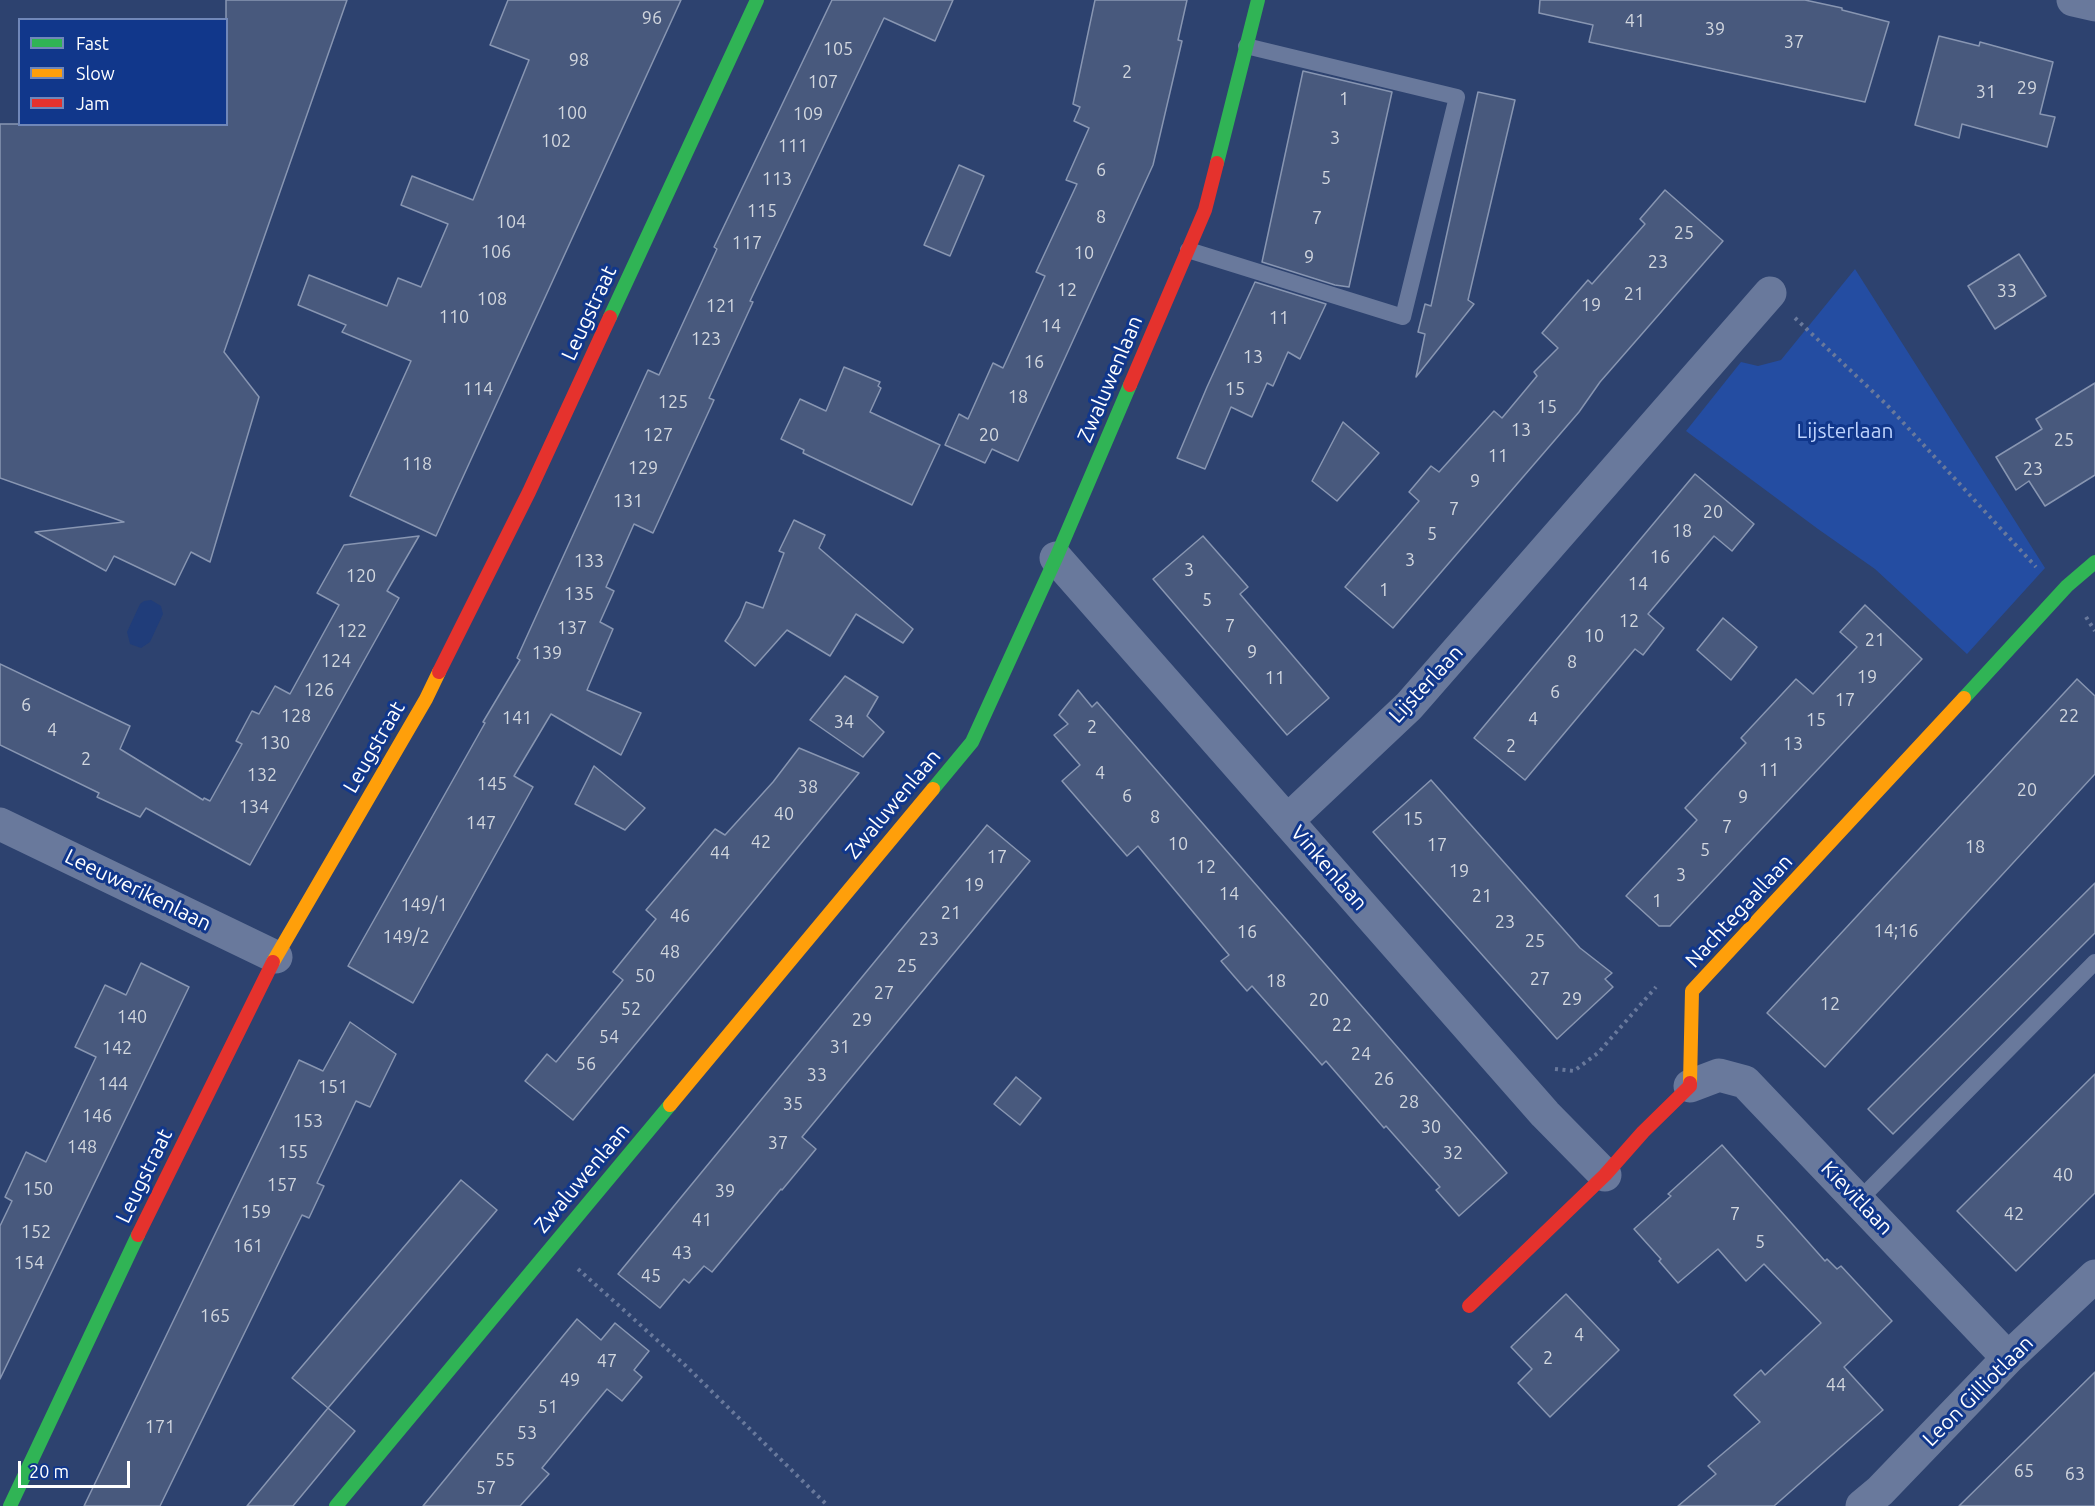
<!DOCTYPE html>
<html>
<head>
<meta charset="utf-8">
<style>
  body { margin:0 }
  #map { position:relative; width:2095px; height:1506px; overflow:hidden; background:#2d426f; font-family:Ubuntu,sans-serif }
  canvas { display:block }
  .legend { position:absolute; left:18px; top:18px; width:210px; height:108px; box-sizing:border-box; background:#11378b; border:2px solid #7087b9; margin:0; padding:8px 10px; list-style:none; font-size:18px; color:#fff }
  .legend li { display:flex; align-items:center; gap:12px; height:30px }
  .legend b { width:30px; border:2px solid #7087b9 }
  .scale { position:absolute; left:18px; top:1461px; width:112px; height:27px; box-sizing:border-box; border:3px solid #fff; border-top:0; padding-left:8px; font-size:18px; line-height:21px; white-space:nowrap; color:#fff; -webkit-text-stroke:4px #11378b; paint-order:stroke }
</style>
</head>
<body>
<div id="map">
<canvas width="2095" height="1506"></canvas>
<ul class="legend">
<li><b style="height:8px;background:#30b455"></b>Fast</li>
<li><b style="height:8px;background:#ff9f0a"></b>Slow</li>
<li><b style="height:8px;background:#e5322d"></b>Jam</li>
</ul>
<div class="scale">20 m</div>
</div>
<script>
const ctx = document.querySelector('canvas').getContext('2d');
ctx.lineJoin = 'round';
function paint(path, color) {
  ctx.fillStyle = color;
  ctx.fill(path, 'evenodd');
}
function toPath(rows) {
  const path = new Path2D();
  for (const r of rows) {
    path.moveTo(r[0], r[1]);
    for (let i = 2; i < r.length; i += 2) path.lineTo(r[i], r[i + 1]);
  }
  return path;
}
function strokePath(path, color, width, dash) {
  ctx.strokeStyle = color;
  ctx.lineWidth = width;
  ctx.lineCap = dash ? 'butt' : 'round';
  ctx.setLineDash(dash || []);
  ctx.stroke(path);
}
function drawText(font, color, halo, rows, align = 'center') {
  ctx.font = font + ' Ubuntu,sans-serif';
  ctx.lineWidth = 6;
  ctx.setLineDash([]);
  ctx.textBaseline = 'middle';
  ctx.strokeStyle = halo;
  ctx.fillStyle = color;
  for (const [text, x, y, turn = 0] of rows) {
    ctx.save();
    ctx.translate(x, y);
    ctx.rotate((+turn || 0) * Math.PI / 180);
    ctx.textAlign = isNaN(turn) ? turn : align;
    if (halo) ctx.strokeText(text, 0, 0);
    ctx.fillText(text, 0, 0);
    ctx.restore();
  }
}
paint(toPath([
  [1855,269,2045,568,1967,654,1875,569,1818,529,1686,431,1741,362,1758,366,1781,360]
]), '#244da2');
paint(toPath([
  [151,600,161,606,163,614,150,642,141,648,130,644,127,632,140,604,144,601]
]), '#203d7a');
const building = toPath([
  [226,0,347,0,224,352,259,397,210,562,191,552,175,585,114,556,106,571,35,532,124,522,0,478,0,124,226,124,226,0],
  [508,0,681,0,436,536,350,496,411,361,342,332,346,325,298,305,309,275,387,306,398,278,421,287,448,224,401,205,412,176,473,200,529,60,490,45,508,0],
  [832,0,953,0,935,41,884,18,750,301,753,302,709,398,714,400,653,533,634,524,606,587,614,591,600,622,613,629,587,690,641,713,621,755,551,714,514,776,533,787,413,1003,348,966,485,723,483,722,520,660,517,658,648,370,659,375,717,249,714,247,832,0],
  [1095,0,1187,0,1178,40,1182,41,1153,165,1018,461,992,449,985,463,945,445,959,414,968,419,993,363,1003,368,1045,276,1036,272,1077,184,1066,180,1089,128,1074,121,1080,107,1073,104,1095,0],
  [1540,0,1805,0,1842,8,1842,10,1889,22,1865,102,1589,42,1593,25,1539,13,1540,0],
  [1939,36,1979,46,1980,42,2053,62,2040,114,2055,117,2047,147,1962,124,1959,138,1915,125,1939,36],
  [1303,71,1392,92,1349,287,1335,285,1262,262,1303,71],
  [1478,92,1515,100,1468,300,1474,304,1416,377,1425,334,1418,332,1425,304,1431,306,1478,92],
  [959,165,984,176,950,256,924,245,959,165],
  [1665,190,1723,241,1600,382,1579,412,1393,628,1345,587,1419,501,1409,492,1431,466,1439,472,1494,411,1502,418,1537,376,1534,372,1558,348,1542,333,1588,280,1592,284,1645,224,1640,219,1665,190],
  [2019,254,2046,296,1995,329,1968,286,2019,254],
  [1255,282,1326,304,1300,359,1288,352,1273,386,1267,383,1252,417,1231,407,1205,469,1177,458,1207,387,1255,282],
  [844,367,880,382,878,386,881,388,870,412,940,445,912,505,803,453,804,450,781,439,800,399,826,411,844,367],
  [2095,383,2095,475,2045,506,2029,481,2016,490,1996,457,2042,429,2036,419,2095,383],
  [1343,422,1379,453,1337,501,1312,481,1343,422],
  [1695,474,1754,524,1732,551,1714,536,1648,614,1664,628,1643,655,1635,649,1525,780,1474,738,1695,474],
  [794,520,825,535,819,548,913,629,903,643,856,614,830,656,787,630,755,666,725,641,740,617,746,602,763,608,784,553,779,551,794,520],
  [419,536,387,591,399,598,250,865,146,808,140,817,97,797,99,793,0,745,0,664,130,726,120,749,203,800,204,798,210,801,242,744,236,741,252,711,259,714,275,686,290,694,339,605,317,593,344,545,419,536],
  [1203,536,1248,587,1240,594,1329,698,1287,735,1153,579,1203,536],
  [1865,605,1922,659,1670,926,1659,926,1626,896,1697,820,1685,808,1746,743,1741,738,1796,679,1813,694,1857,647,1840,632,1865,605],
  [1723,618,1757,647,1731,680,1697,650,1723,618],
  [845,676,878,697,867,716,884,732,863,757,810,720,845,676],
  [2077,679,2095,696,2095,774,1825,1067,1767,1013,2077,679],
  [1078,690,1092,707,1097,702,1507,1173,1459,1216,1436,1190,1440,1187,1386,1126,1384,1128,1326,1061,1322,1065,1252,986,1247,991,1233,975,1221,961,1229,955,1138,846,1127,856,1062,781,1080,765,1054,735,1068,724,1059,715,1078,690],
  [799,748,859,773,573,1120,525,1081,547,1054,556,1062,623,980,613,972,656,919,646,910,715,829,725,835,773,782,799,748],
  [594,766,645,808,625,830,575,804,594,766],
  [1431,780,1580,948,1612,973,1605,979,1613,987,1557,1039,1373,832,1431,780],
  [987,825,1030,861,802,1137,816,1149,782,1190,781,1189,712,1272,704,1266,689,1283,684,1279,660,1308,618,1274,987,825],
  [2095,883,2095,933,1893,1134,1868,1109,2095,883],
  [141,963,189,987,0,1379,0,1226,12,1201,5,1197,26,1152,46,1162,96,1057,75,1047,105,985,126,995,141,963],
  [350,1022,396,1054,370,1107,356,1101,317,1183,324,1186,309,1218,302,1215,160,1506,84,1506,299,1060,323,1071,350,1022],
  [2095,1074,2095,1193,2016,1271,1957,1211,2095,1074],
  [1016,1077,1041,1098,1020,1125,994,1104,1016,1077],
  [1722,1145,1825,1261,1827,1259,1837,1269,1841,1266,1892,1321,1844,1367,1883,1410,1774,1506,1678,1506,1716,1474,1708,1466,1760,1422,1734,1395,1761,1370,1765,1375,1821,1323,1764,1264,1746,1281,1718,1249,1678,1283,1659,1261,1661,1259,1634,1229,1671,1196,1668,1194,1722,1145],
  [461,1180,497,1210,328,1408,292,1378,461,1180],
  [1566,1294,1619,1350,1550,1417,1518,1383,1532,1369,1511,1347,1566,1294],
  [577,1319,601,1340,615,1323,649,1351,634,1370,642,1377,622,1401,607,1389,542,1468,549,1474,520,1506,423,1506,577,1319],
  [2095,1372,2095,1506,1959,1506,2024,1442,2095,1372],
  [328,1408,355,1431,293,1506,247,1506,328,1408]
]);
paint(building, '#48597d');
strokePath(building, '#8896b2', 1.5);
strokePath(toPath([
  [1795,318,1886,404,2036,567],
  [2086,617,2095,631],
  [1555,1069,1574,1071,1598,1053,1656,987],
  [578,1269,686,1366,828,1506]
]), '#69799c', 4, [3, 4.5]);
strokePath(toPath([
  [1188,250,1403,317,1457,97,1246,46],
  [1859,1200,2095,962]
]), '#69799c', 16);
strokePath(toPath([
  [2073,0,2095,5],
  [1056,558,1545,1114,1605,1175],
  [1287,821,1409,706,1770,293],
  [0,824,276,957],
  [1690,1086,1719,1075,1745,1082,2008,1358],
  [1862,1506,1880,1491,2008,1358,2095,1276]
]), '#69799c', 33);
strokePath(toPath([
  [1217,163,1258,0],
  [610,317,757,0],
  [1964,698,2067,586,2095,562],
  [933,789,972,742,1056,558,1130,385],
  [10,1506,138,1235],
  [336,1506,670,1105]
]), '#30b455', 14);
strokePath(toPath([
  [273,962,426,699,439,672],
  [1690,1083,1692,991,1964,698],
  [670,1105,933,789]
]), '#ff9f0a', 14);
strokePath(toPath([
  [1130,385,1205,210,1217,163],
  [439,672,529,492,610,317],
  [138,1235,273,962],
  [1469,1306,1605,1175,1643,1132,1690,1086,1690,1083]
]), '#e5322d', 14);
drawText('18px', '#d1d6de', null, [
  ["96",652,18],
  ["41",1635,21],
  ["39",1715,29],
  ["37",1794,42],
  ["105",838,49],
  ["98",579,60],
  ["2",1127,72],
  ["107",823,82],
  ["29",2027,88],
  ["31",1986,92],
  ["1",1344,99],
  ["100",572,113],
  ["109",808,114],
  ["3",1335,138],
  ["102",556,141],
  ["111",793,146],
  ["6",1101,170],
  ["5",1326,178],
  ["113",777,179],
  ["115",762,211],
  ["8",1101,217],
  ["7",1317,218],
  ["104",511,222],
  ["25",1684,233],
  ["117",747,243],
  ["106",496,252],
  ["10",1084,253],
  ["9",1309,257],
  ["23",1658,262],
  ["12",1067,290],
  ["33",2007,291],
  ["21",1634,294],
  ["108",492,299],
  ["19",1591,305],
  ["121",721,306],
  ["110",454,317],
  ["11",1279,318],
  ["14",1051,326],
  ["123",706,339],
  ["13",1253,357],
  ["16",1034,362],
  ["114",478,389],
  ["15",1235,389],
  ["18",1018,397],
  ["125",673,402],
  ["15",1547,407],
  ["13",1521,430],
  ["127",658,435],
  ["20",989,435],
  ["25",2064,440],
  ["11",1498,456],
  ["118",417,464],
  ["129",643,468],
  ["23",2033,469],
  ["9",1475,481],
  ["131",628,501],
  ["7",1454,509],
  ["20",1713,512],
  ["18",1682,531],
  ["5",1432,534],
  ["16",1660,557],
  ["3",1410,560],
  ["133",589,561],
  ["3",1189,570],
  ["120",361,576],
  ["14",1638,584],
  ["1",1384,590],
  ["135",579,594],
  ["5",1207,600],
  ["12",1629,621],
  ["7",1230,626],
  ["137",572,628],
  ["122",352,631],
  ["10",1594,636],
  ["21",1875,640],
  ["9",1252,652],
  ["139",547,653],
  ["124",336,661],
  ["8",1572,662],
  ["19",1867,677],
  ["11",1275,678],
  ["126",319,690],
  ["6",1555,692],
  ["17",1845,700],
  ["6",26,705],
  ["128",296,716],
  ["22",2069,716],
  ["141",517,718],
  ["4",1533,719],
  ["15",1816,720],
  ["34",844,722],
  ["2",1092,727],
  ["4",52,730],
  ["130",275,743],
  ["13",1793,744],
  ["2",1511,746],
  ["2",86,759],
  ["11",1769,770],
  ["4",1100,773],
  ["132",262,775],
  ["145",492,784],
  ["38",808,787],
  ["20",2027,790],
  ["6",1127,796],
  ["9",1743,797],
  ["134",254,807],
  ["40",784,814],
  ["8",1155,817],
  ["15",1413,819],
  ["147",481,823],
  ["7",1727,827],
  ["42",761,842],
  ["10",1178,844],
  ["17",1437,845],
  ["18",1975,847],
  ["5",1705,850],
  ["44",720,853],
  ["17",997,857],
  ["12",1206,867],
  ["19",1459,871],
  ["3",1681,875],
  ["19",974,885],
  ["14",1229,894],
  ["21",1482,896],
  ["1",1657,901],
  ["149/1",424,905],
  ["21",951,913],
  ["46",680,916],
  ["23",1505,922],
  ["14;16",1896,931],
  ["16",1247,932],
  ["149/2",406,937],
  ["23",929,939],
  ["25",1535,941],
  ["48",670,952],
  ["25",907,966],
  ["50",645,976],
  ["27",1540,979],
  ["18",1276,981],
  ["27",884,993],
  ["29",1572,999],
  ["20",1319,1000],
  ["12",1830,1004],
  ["52",631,1009],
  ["140",132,1017],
  ["29",862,1020],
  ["22",1342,1025],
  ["54",609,1037],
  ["31",840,1047],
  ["142",117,1048],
  ["24",1361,1054],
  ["56",586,1064],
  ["33",817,1075],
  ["26",1384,1079],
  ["144",113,1084],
  ["151",333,1087],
  ["28",1409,1102],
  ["35",793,1104],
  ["146",97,1116],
  ["153",308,1121],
  ["30",1431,1127],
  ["37",778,1143],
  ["148",82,1147],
  ["155",293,1152],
  ["32",1453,1153],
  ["40",2063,1175],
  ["157",282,1185],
  ["150",38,1189],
  ["39",725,1191],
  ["159",256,1212],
  ["7",1735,1214],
  ["42",2014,1214],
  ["41",702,1220],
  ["152",36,1232],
  ["5",1760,1242],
  ["161",248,1246],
  ["43",682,1253],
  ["154",29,1263],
  ["45",651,1276],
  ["165",215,1316],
  ["4",1579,1335],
  ["2",1548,1358],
  ["47",607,1361],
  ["49",570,1380],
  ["44",1836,1385],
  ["51",548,1407],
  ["171",160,1427],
  ["53",527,1433],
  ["55",505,1460],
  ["65",2024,1471],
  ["63",2075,1474],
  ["57",486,1488]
]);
drawText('21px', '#fff', '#11378b', [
  ["Leugstraat",589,313,-65],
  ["Zwaluwenlaan",1110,379,-67],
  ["Lijsterlaan",1426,684,-47],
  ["Leugstraat",374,747,-60],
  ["Zwaluwenlaan",893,804,-50],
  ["Vinkenlaan",1329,868,49],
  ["Leeuwerikenlaan",138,890,26],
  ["Nachtegaallaan",1739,911,-47],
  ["Leugstraat",144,1176,-64],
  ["Zwaluwenlaan",582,1178,-50],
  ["Kievitlaan",1857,1198,46],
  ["Leon Gilliotlaan",1978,1391,-45]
]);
drawText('21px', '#bed3fd', '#11378b', [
  ["Lijsterlaan",1845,431]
]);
</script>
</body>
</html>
